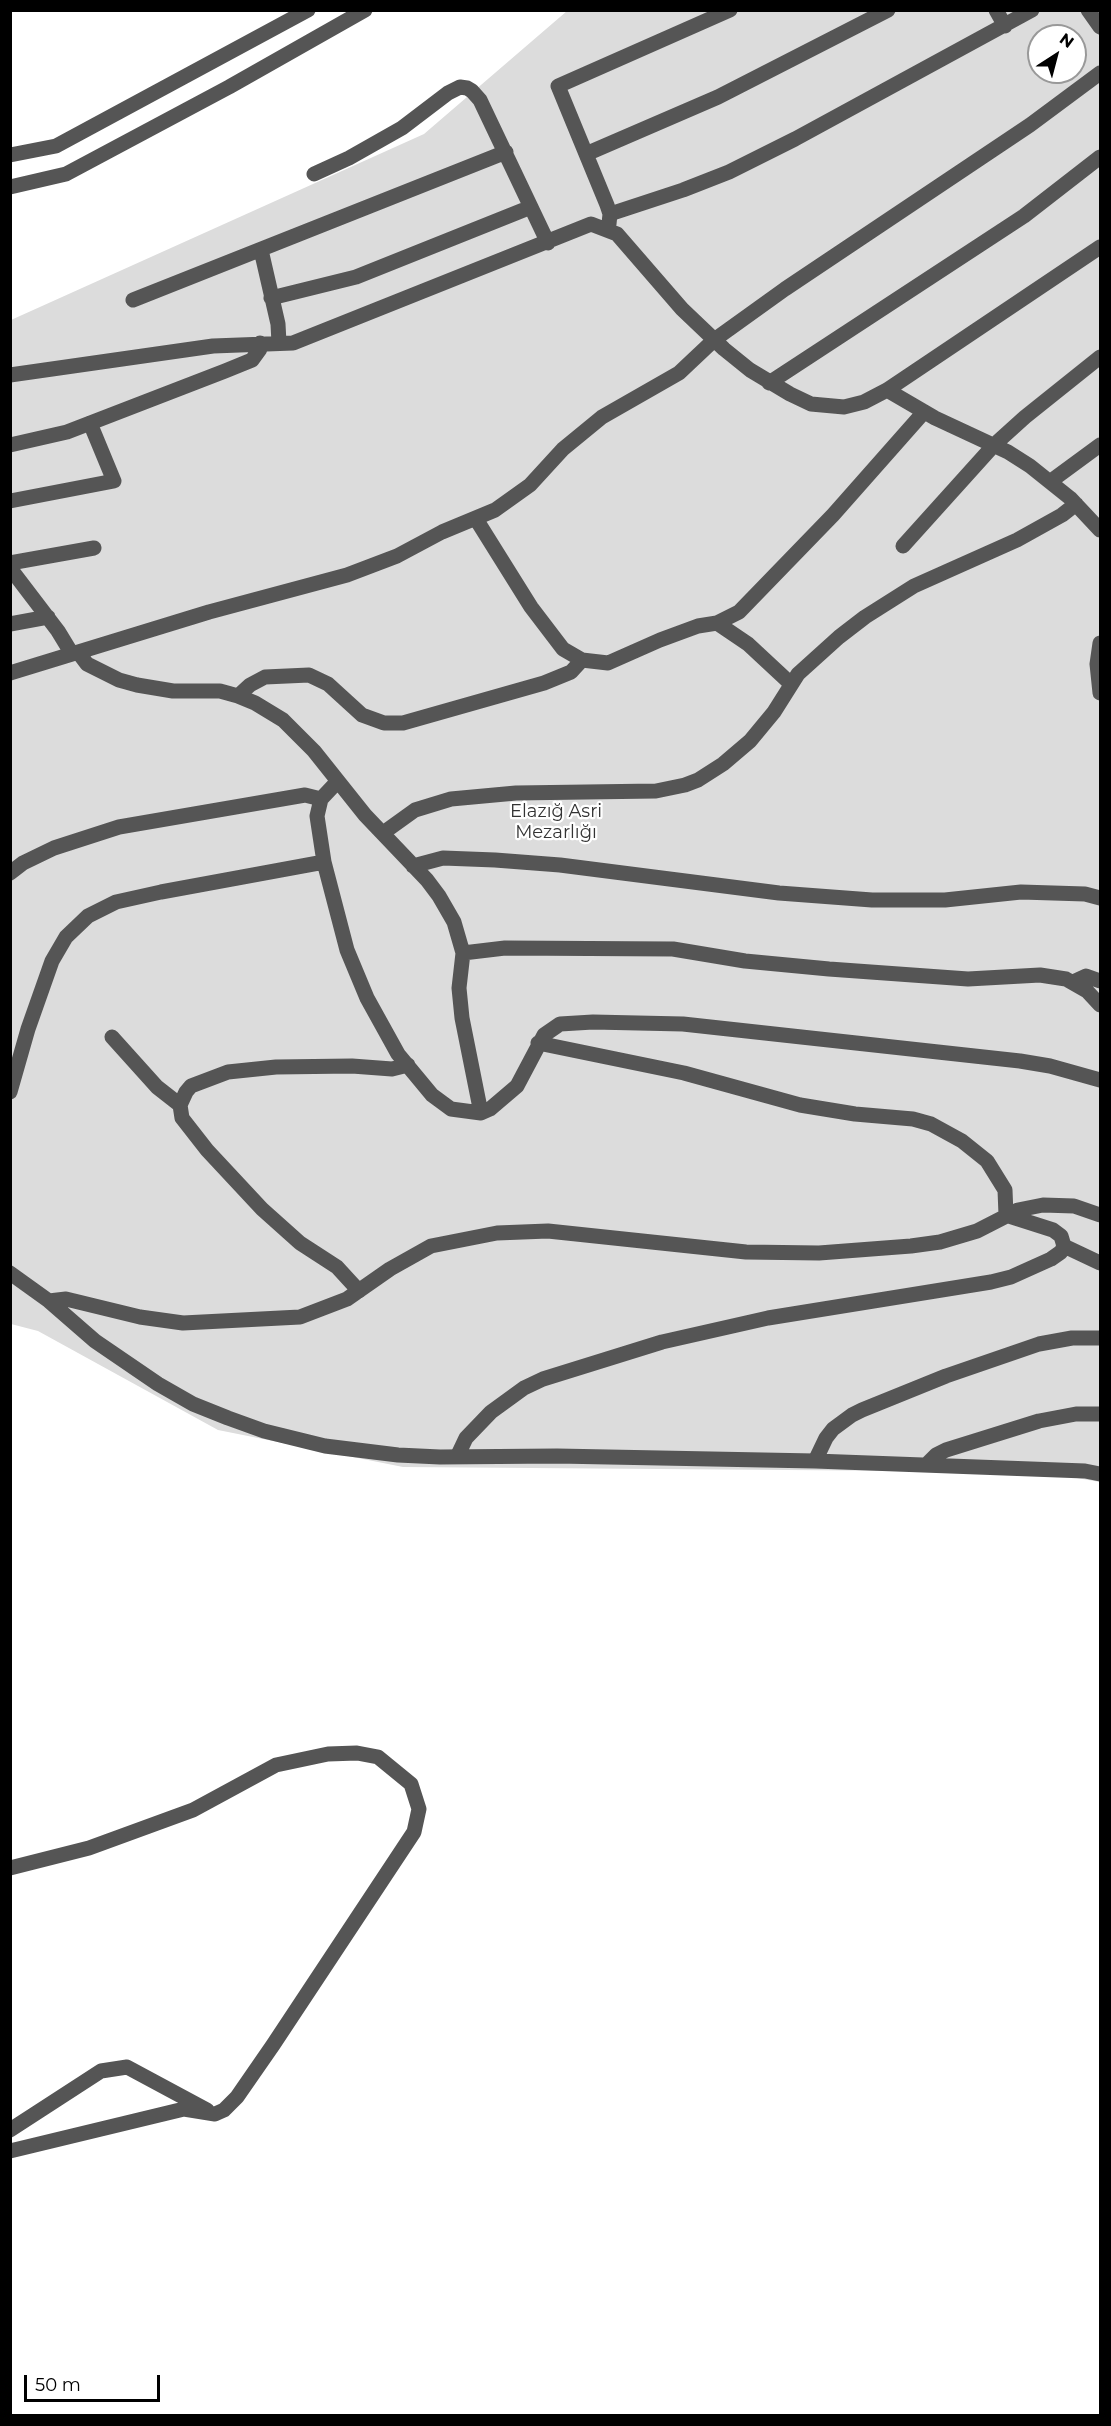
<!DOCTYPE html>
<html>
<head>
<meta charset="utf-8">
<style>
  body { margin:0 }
  #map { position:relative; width:1111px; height:2426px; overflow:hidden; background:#fff; font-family:Montserrat,sans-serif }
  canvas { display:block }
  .frame { position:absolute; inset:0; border:12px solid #000; pointer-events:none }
  .north { position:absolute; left:1027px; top:24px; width:60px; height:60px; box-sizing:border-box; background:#fff; border:2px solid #999; border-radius:50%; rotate:36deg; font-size:16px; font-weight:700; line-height:24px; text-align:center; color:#000 }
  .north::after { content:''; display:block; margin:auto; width:21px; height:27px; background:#000; clip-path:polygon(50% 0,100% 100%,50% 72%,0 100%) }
  .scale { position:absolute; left:24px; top:2375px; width:136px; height:27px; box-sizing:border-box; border:3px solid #000; border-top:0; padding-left:8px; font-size:18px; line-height:21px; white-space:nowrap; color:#000; -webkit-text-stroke:4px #fff; paint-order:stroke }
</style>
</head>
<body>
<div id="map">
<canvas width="1111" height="2426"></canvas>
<div class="frame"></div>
<div class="north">N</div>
<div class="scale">50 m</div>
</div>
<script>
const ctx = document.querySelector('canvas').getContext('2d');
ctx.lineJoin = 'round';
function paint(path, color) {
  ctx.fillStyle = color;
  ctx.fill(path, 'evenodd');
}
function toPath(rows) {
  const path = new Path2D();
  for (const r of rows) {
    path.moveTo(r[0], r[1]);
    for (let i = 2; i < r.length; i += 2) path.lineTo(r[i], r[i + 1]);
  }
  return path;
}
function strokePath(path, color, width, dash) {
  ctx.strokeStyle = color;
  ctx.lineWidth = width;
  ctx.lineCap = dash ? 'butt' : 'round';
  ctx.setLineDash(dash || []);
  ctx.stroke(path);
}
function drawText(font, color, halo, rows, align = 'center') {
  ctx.font = font + ' Montserrat,sans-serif';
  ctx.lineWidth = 4.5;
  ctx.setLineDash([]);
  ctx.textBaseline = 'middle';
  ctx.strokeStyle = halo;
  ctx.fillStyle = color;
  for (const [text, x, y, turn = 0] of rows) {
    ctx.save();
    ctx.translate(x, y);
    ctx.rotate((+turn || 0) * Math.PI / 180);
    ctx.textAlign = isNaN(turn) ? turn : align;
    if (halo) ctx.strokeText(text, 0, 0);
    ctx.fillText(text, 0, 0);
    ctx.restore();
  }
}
paint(toPath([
  [567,11,1100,11,1100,1482,1042,1472,403,1467,218,1430,38,1331,11,1324,11,320,424,134],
  [1039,36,1075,36,1075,72,1039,72]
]), '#dcdcdc');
strokePath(toPath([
  [996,10,1005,26],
  [1088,10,1100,27],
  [586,154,718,97,888,10],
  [10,155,56,146,308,10],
  [314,174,349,158,402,128,448,93,460,87,467,88,472,91,480,100,548,243],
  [10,187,66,174,229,87,365,10],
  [610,214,683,190,729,172,795,139,1032,10],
  [609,224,610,214,607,205,558,86,730,10],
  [261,250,278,324,279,343],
  [271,298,356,277,531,207],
  [133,300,506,152],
  [10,375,213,346,293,343,591,224,617,234,682,309,724,349,750,370,790,394,811,404,844,407,864,402,887,390,1100,247],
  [769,383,1024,216,1100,157],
  [887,390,935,418,1008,452,1030,466,1070,498,1100,530],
  [10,445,67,432,225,371,252,360,260,349,260,343],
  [1051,481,1100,445],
  [10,501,114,481,90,423],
  [476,519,531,607,563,649,582,660,608,663,660,640,698,626,717,623,739,612,833,515,924,412],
  [903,546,994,445,1025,417,1100,357],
  [10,563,94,548],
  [10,568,58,631,72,654],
  [717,623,748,644,791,684],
  [10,624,48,617],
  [1100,643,1097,664,1100,693],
  [78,652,87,664,119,680,137,685,173,691,220,691,238,696,255,703,283,720,314,751,365,815,427,880,439,896,454,922,463,953,459,988,462,1018,481,1113],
  [10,673,209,612,347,575,397,556,442,532,495,510,530,485,563,449,602,417,679,373,714,340,785,289,1030,125,1100,73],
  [238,696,250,685,265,677,309,675,328,684,362,715,384,723,403,723,544,683,571,672,582,660],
  [338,781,321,799,317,816,324,862,347,950,367,998,398,1054,432,1095,451,1109,481,1113,490,1109,517,1086,544,1035,560,1024,593,1022,683,1024,1020,1061,1050,1066,1100,1080],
  [383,833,415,810,451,799,516,793,656,791,685,785,698,780,723,764,750,741,774,712,798,674,839,637,865,617,914,586,1017,540,1062,515,1076,504],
  [413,866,443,858,495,860,560,865,779,893,872,900,945,900,1021,892,1085,894,1100,898],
  [10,873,23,863,54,848,119,827,305,795,321,799],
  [463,953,505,948,673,949,745,961,829,969,968,979,1040,975,1066,979,1087,991,1100,1005],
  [1073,982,1086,976,1100,981],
  [112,1037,157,1087,180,1105],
  [10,1092,28,1029,52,961,66,937,88,916,116,902,161,892,324,862],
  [1064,1246,1100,1263],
  [10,1273,49,1301,95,1341,158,1384,193,1404,228,1418,264,1431,325,1446,398,1455,440,1457,557,1456,815,1461,1085,1471,1100,1474],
  [359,1291,337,1267,300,1243,262,1209,207,1150,182,1118,180,1105,186,1092,191,1086,228,1072,276,1067,352,1066,392,1069,408,1065],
  [49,1301,66,1299,140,1317,183,1323,300,1317,347,1299,390,1269,431,1246,497,1233,548,1231,746,1252,819,1253,911,1246,940,1242,977,1231,1018,1210,1043,1205,1074,1206,1100,1215],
  [457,1457,466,1438,491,1412,524,1388,543,1379,662,1342,768,1318,991,1282,1011,1277,1051,1259,1061,1252,1064,1246,1061,1236,1053,1230,1006,1215,1005,1190,987,1161,962,1141,931,1124,913,1119,855,1114,800,1105,684,1073,538,1043],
  [815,1461,826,1438,833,1429,852,1415,862,1410,946,1376,1039,1344,1072,1338,1100,1338],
  [927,1464,936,1455,946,1450,1039,1421,1076,1414,1100,1414],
  [10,1868,89,1848,193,1810,276,1765,328,1754,357,1753,378,1757,411,1784,419,1809,414,1832,273,2045,237,2097,224,2110,215,2114,184,2109,10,2151],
  [10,2130,101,2071,127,2067,207,2110]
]), '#555', 15);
drawText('18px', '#333', '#fff', [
  ["Elazığ Asri",556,812],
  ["Mezarlığı",556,833]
]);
</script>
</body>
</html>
